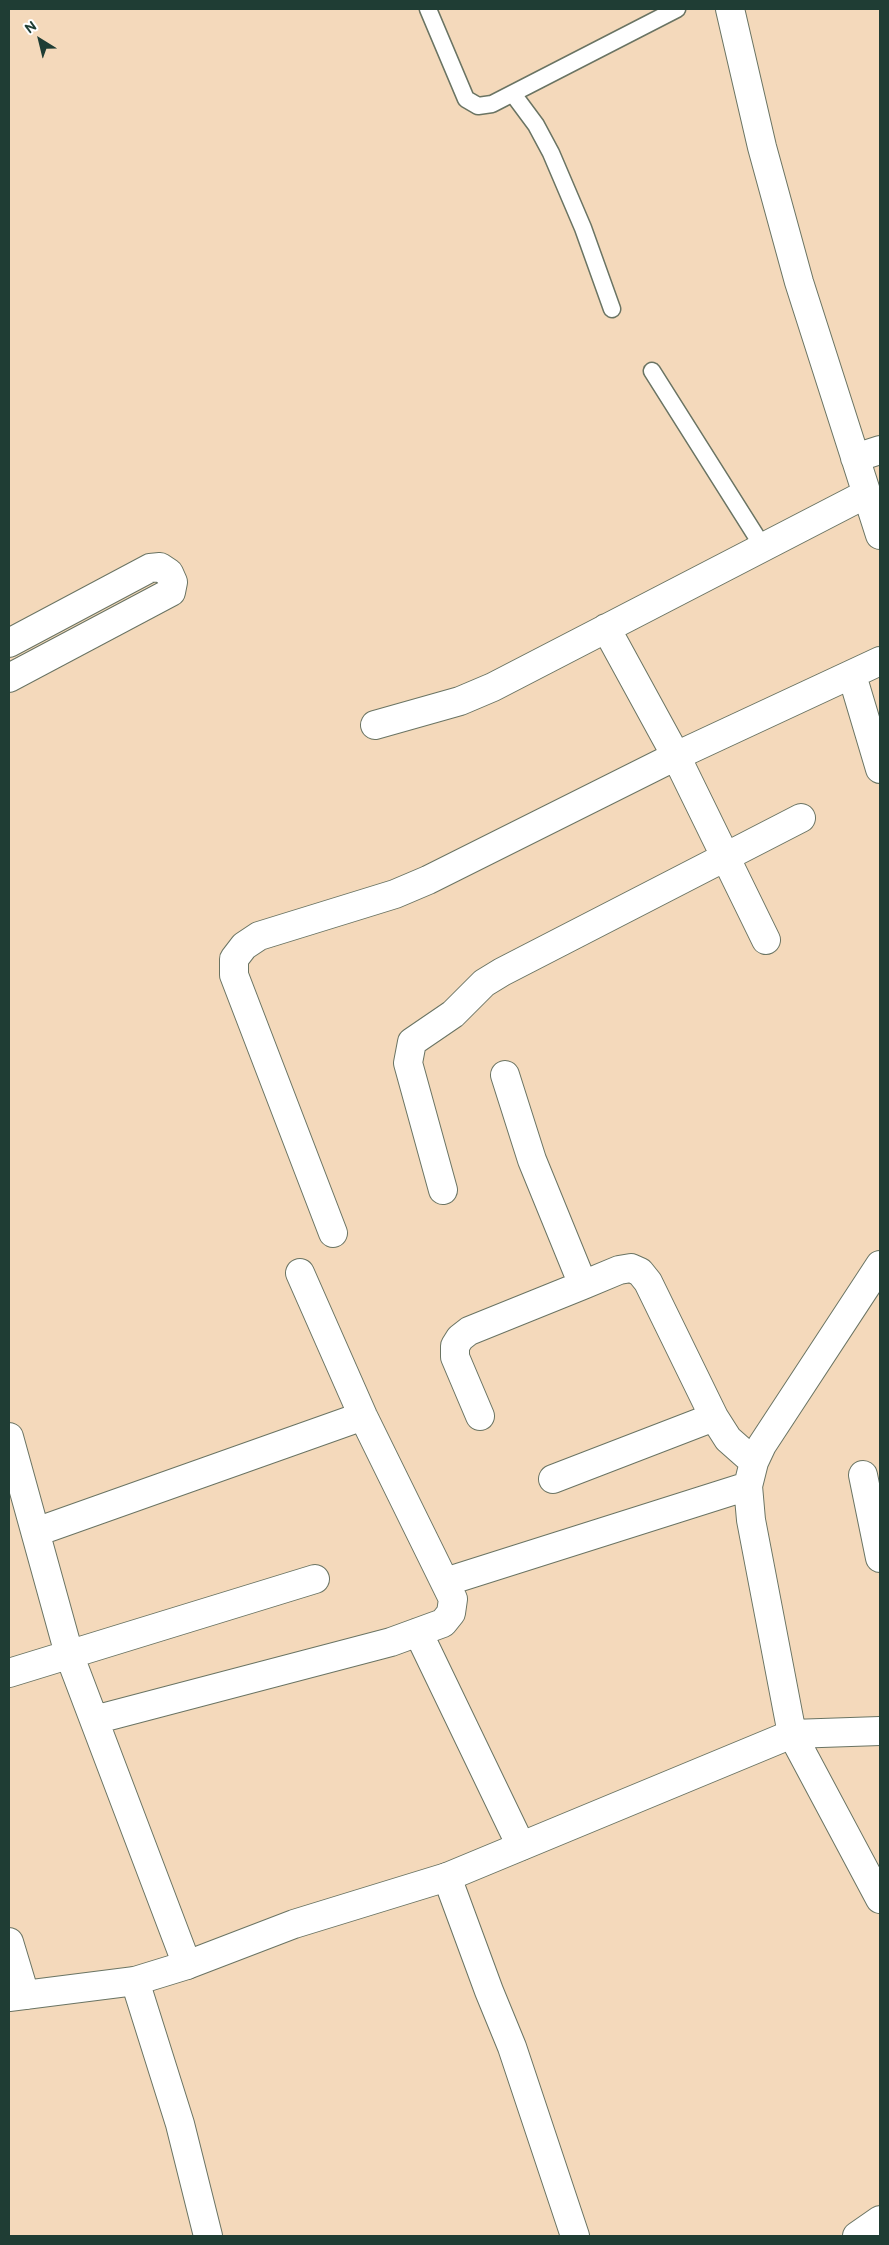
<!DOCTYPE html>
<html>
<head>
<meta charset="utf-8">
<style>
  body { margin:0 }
  #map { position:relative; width:889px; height:2245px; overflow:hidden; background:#f4d9bb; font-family:"Balsamiq Sans",sans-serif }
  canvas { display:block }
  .frame { position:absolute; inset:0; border:10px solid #1f3d34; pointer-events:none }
  .north { position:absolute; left:15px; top:15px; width:50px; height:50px; -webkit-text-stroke:4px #fff; paint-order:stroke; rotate:324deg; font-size:14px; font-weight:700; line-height:20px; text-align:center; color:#1f3d34 }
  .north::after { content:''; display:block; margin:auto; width:18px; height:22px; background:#1f3d34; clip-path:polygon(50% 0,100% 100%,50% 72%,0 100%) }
</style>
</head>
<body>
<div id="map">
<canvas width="889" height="2245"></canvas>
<div class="frame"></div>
<div class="north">N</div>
</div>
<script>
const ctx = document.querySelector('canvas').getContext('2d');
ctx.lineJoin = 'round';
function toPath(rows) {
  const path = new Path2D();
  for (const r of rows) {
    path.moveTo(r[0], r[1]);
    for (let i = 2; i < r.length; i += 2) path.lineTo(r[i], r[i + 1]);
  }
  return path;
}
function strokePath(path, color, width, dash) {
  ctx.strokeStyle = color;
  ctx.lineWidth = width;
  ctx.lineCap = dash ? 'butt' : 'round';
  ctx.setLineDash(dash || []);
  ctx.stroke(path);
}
const lane = toPath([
  [428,9,466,99,478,106,492,104,677,9],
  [513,94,536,125,551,153,583,228,612,309],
  [652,371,763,547]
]);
const street = toPath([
  [730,9,762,147,799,282,880,535],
  [855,458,880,450],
  [606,628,676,756,766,940],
  [9,643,150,568,160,567,169,573,173,582,171,592,9,678],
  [852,675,880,769],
  [375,725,460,701,493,687,866,494],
  [505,1075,532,1160,583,1285],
  [443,1190,408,1063,412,1042,453,1014,484,983,502,972,801,818],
  [333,1233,234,975,234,959,244,946,259,936,395,894,428,880,676,756,880,661],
  [880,1265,762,1445,754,1462,748,1486,751,1520,792,1734,880,1899],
  [480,1416,455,1357,455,1346,460,1338,469,1331,583,1285,619,1270,631,1268,640,1272,648,1282,714,1417,728,1439,754,1462],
  [9,1437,69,1654,187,1965],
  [863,1475,880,1558],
  [553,1479,714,1417],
  [36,1532,363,1416],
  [445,1582,748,1486],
  [418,1632,521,1846],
  [9,1673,315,1579],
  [94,1720,391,1642,443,1623,451,1613,453,1599,363,1416,300,1273],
  [792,1734,880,1731],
  [447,1877,489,1991,512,2047,575,2236],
  [9,1942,25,1995],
  [135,1981,180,2124,208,2236],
  [857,2236,880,2220]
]);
const secondary = toPath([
  [9,1997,135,1981,187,1965,294,1924,447,1877,792,1734]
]);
strokePath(lane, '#6a7463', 19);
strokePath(street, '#6a7463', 30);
strokePath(secondary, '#6a7463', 30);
strokePath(lane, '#fff', 16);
strokePath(street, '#fff', 28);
strokePath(secondary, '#fff', 28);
</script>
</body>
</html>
